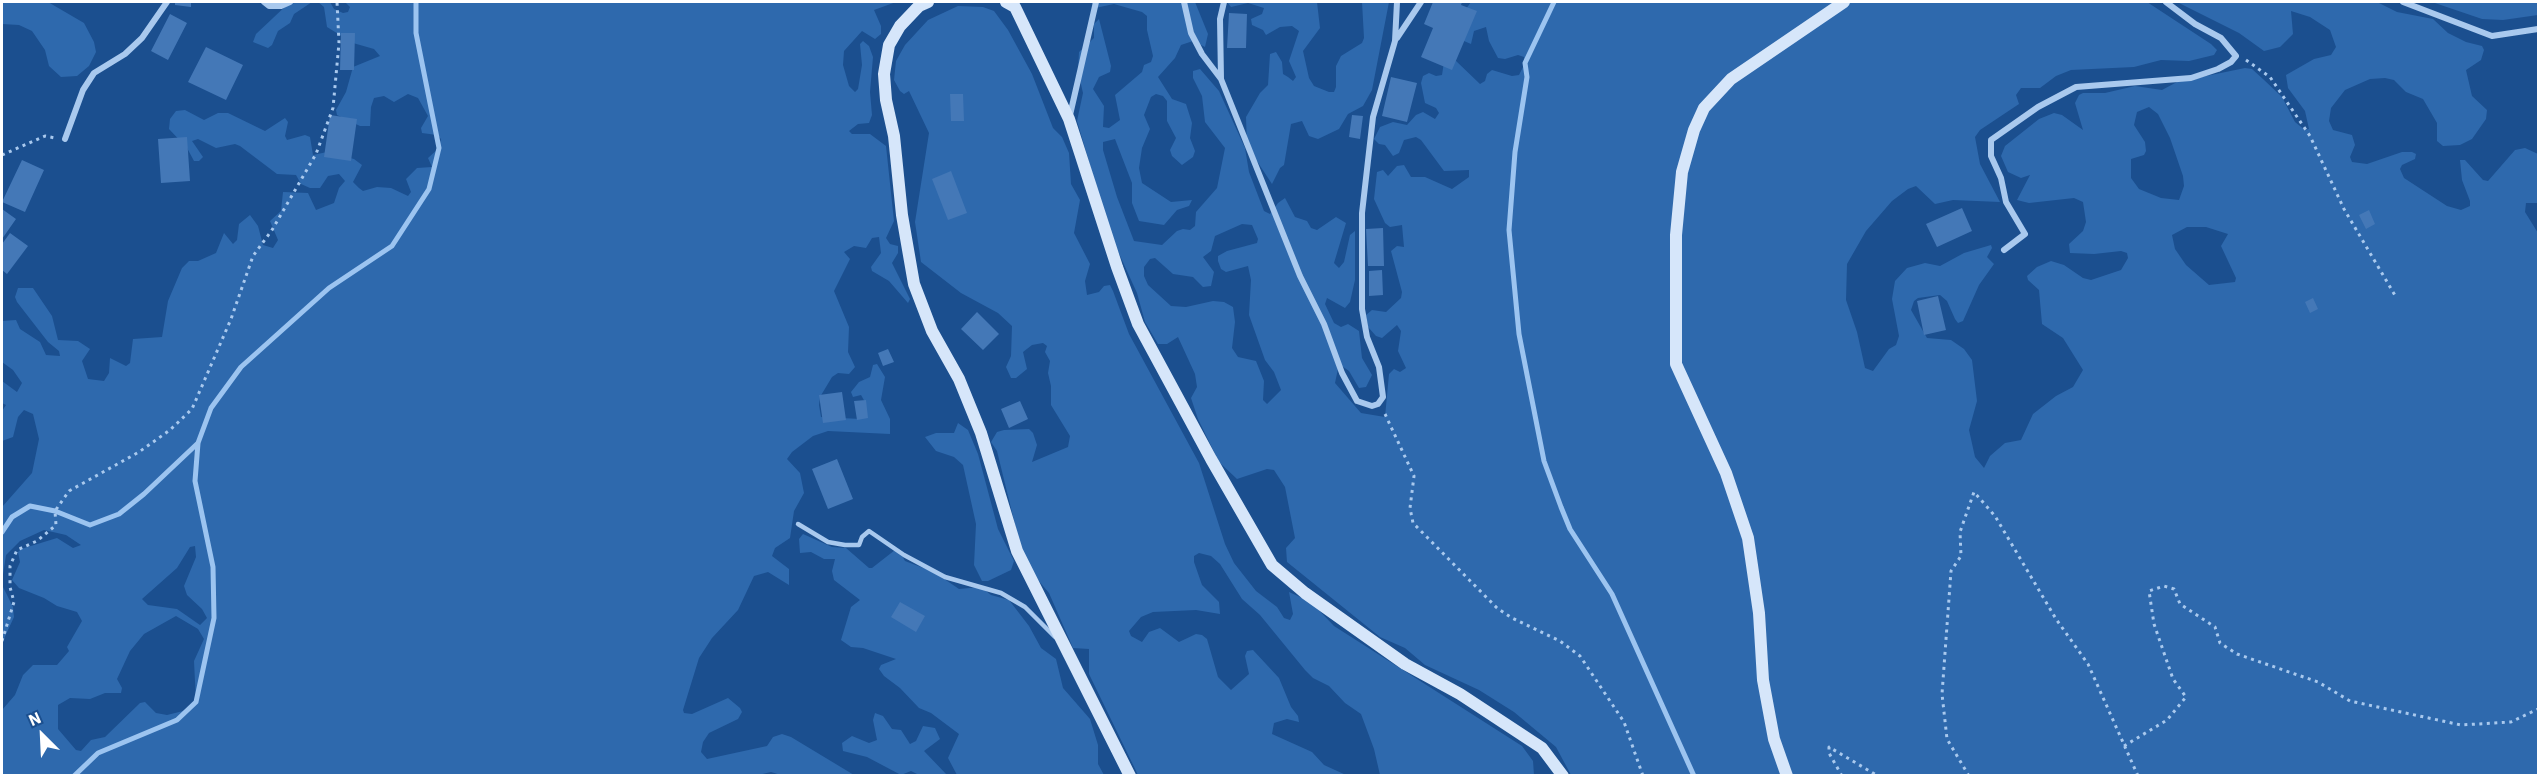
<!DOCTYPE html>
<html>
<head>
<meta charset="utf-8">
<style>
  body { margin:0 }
  #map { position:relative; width:2540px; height:777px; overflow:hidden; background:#1b4f8f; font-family:"IBM Plex Sans",sans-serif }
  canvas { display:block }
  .frame { position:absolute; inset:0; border:3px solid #fff; pointer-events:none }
  .north { position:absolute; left:12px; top:705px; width:60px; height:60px; -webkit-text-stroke:4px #1b4f8f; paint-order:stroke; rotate:336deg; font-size:16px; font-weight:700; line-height:24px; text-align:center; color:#fff }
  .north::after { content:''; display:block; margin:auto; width:21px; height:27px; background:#fff; clip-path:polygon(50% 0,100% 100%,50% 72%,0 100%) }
</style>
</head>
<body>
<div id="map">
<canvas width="2540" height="777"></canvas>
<div class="frame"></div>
<div class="north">N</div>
</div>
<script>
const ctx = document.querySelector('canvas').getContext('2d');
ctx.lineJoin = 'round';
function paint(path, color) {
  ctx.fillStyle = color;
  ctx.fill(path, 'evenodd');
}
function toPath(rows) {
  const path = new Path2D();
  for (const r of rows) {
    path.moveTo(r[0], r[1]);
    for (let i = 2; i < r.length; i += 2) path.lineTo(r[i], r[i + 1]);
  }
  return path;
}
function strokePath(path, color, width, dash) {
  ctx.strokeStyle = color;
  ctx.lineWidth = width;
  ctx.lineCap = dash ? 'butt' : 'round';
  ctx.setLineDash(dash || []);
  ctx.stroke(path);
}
paint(toPath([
  [2,2,48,2,84,23,94,42,96,52,89,66,77,76,61,77,49,66,45,50,32,31,19,25,2,24],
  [290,2,312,2,294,14,290,23,278,31,272,45,268,48,253,42,256,34],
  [318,2,330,2,334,9,343,13,348,12,350,7,345,2,896,2,874,10,881,26,881,34,875,39,862,31,844,51,843,65,849,86,855,92,858,89,862,65,860,44,863,41,869,46,873,57,870,92,872,115,869,123,858,124,849,131,852,134,870,134,886,146,894,221,886,238,890,244,898,246,898,253,892,263,910,299,908,303,889,281,872,271,871,267,881,253,879,237,872,238,866,248,854,246,844,252,850,259,834,291,849,327,848,352,855,367,849,374,838,373,832,377,820,397,819,405,821,417,861,419,865,402,861,395,853,397,851,392,859,382,870,377,873,365,877,364,885,377,881,400,890,419,890,434,828,431,813,436,792,452,787,459,800,473,804,493,794,511,790,538,775,548,772,556,789,569,789,585,768,572,754,576,738,610,712,638,699,658,683,710,684,713,692,714,728,698,740,708,742,712,738,719,709,733,703,742,701,752,707,759,767,746,773,737,782,734,791,737,854,775,784,776,771,772,754,776,2,775,2,710,15,695,23,675,33,665,57,665,69,651,67,647,82,621,77,612,57,606,44,598,19,588,12,580,20,562,18,552,21,549,57,538,73,548,81,545,66,535,44,530,20,541,6,555,2,581,2,507,32,473,39,439,33,414,24,410,18,417,13,437,2,441,2,411,6,405,2,403,2,381,17,392,22,383,13,370,2,362,2,321,16,320,20,329,40,342,46,355,60,356,59,351,48,342,17,302,15,297,18,288,33,288,52,316,58,340,78,341,90,349,82,361,88,379,104,381,109,373,110,358,126,366,130,363,133,339,162,337,168,301,182,268,189,261,198,261,216,253,224,233,233,244,237,240,239,224,250,215,258,226,263,245,273,248,278,240,270,221,281,211,283,192,308,193,316,210,334,203,339,188,345,181,339,174,328,176,320,188,310,188,301,184,296,175,277,174,240,146,235,144,216,148,198,139,192,141,203,157,199,161,194,161,187,148,169,129,170,119,176,111,185,110,204,120,218,113,228,113,265,131,285,118,288,122,285,136,287,140,305,135,310,137,313,155,327,152,354,159,362,165,353,182,359,188,363,191,377,187,391,188,408,196,411,192,406,179,417,168,432,167,428,158,439,148,441,139,437,135,422,133,421,128,428,116,418,98,408,94,394,102,384,96,374,98,371,107,370,126,360,126,337,115,336,110,346,92,353,67,380,56,374,49,353,43,327,27,324,7],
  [195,546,196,557,184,586,187,595,202,609,207,618,200,625,177,609,148,605,142,599,177,568,190,547],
  [176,616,198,629,204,639,194,661,196,702,187,710,167,715,156,713,145,702,140,703,105,737,91,740,81,751,76,750,58,729,58,705,70,698,90,699,105,693,121,693,122,688,117,679,130,651,144,634],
  [1091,2,1195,2,1208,34,1205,47,1193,41,1181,45,1175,58,1158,77,1172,99,1186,104,1192,123,1190,138,1195,151,1193,157,1182,165,1172,156,1170,150,1176,138,1167,121,1167,101,1163,96,1156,94,1151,97,1144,115,1150,129,1142,148,1139,168,1142,183,1171,202,1192,200,1189,206,1177,210,1164,225,1139,221,1132,203,1132,183,1115,139,1103,142,1103,150,1117,197,1134,241,1162,245,1177,231,1183,229,1190,230,1195,226,1196,212,1217,188,1225,148,1205,122,1202,96,1193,78,1193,71,1200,69,1219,91,1245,148,1249,172,1264,211,1270,214,1278,203,1285,198,1295,217,1307,221,1311,228,1317,230,1336,217,1346,223,1334,263,1339,268,1344,262,1350,235,1355,231,1355,280,1350,302,1345,308,1327,298,1325,304,1334,323,1341,327,1348,324,1359,331,1362,358,1372,375,1366,387,1359,388,1349,371,1339,364,1335,383,1361,413,1385,417,1389,374,1394,369,1400,372,1406,368,1398,351,1401,331,1397,325,1382,338,1376,336,1368,327,1366,315,1372,310,1386,312,1401,298,1402,292,1391,251,1397,246,1404,247,1402,225,1390,227,1385,223,1374,199,1377,172,1383,170,1388,176,1397,166,1404,165,1411,177,1425,177,1452,189,1469,177,1469,170,1444,171,1421,140,1416,137,1404,140,1399,153,1393,156,1385,145,1379,144,1374,139,1380,127,1393,122,1407,125,1416,115,1423,112,1435,119,1439,113,1436,108,1425,103,1421,83,1423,76,1429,73,1436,76,1442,75,1444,62,1455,60,1480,84,1485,81,1487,74,1492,70,1512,76,1519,75,1525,63,1524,57,1518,55,1505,59,1498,58,1489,41,1486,27,1474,31,1471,44,1464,41,1458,20,1471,2,2147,2,2211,44,2217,50,2214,55,2189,61,2161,60,2134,67,2071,70,2056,76,2040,88,2021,88,2016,95,2019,104,1980,130,1975,137,1980,164,2000,202,1953,200,1935,204,1916,186,1908,189,1892,201,1866,231,1847,264,1846,300,1857,332,1865,368,1873,371,1889,349,1896,345,1899,336,1892,299,1895,281,1907,268,1925,263,1940,266,1964,253,1991,245,1992,248,1987,257,1994,264,1979,285,1963,321,1958,323,1955,319,1947,301,1940,295,1918,298,1914,301,1911,310,1927,338,1951,340,1964,349,1972,360,1977,401,1969,430,1975,457,1984,468,1990,456,2005,443,2021,440,2033,414,2056,396,2073,387,2083,370,2063,338,2042,324,2039,290,2028,280,2027,276,2037,267,2051,261,2064,265,2083,278,2091,280,2121,270,2128,258,2127,253,2121,251,2094,254,2070,253,2069,244,2083,231,2086,222,2083,202,2074,198,2029,203,2017,200,2030,175,2021,178,2008,172,2001,156,2005,146,2039,119,2054,113,2062,115,2083,130,2075,103,2079,95,2083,93,2105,93,2135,86,2162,90,2177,82,2245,68,2252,69,2263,79,2282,97,2295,122,2305,130,2309,129,2305,111,2288,88,2286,75,2314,59,2331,55,2336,47,2330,30,2310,17,2291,11,2293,34,2280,47,2264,51,2239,33,2177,2,2377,2,2397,12,2433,19,2448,33,2466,42,2482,46,2484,50,2481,60,2466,70,2472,96,2487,110,2486,119,2472,139,2460,145,2443,146,2437,141,2437,123,2423,99,2406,92,2394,80,2385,78,2370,79,2345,90,2331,108,2329,121,2333,130,2352,135,2355,145,2350,157,2352,162,2367,164,2402,152,2412,152,2416,154,2415,159,2402,165,2400,169,2404,178,2447,206,2461,210,2470,206,2470,201,2462,180,2460,160,2465,160,2483,180,2488,181,2515,150,2525,148,2538,154,2538,203,2526,203,2525,212,2538,233,2538,775,1571,775,1556,747,1514,712,1479,690,1425,665,1405,648,1380,637,1287,562,1286,548,1295,538,1285,487,1274,470,1267,469,1237,479,1219,462,1198,419,1191,398,1197,387,1195,374,1178,337,1167,344,1158,344,1145,322,1137,293,1111,236,1077,121,1083,93,1078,72,1079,52,1094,38,1094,24,1099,19,1111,66,1110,72,1099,77,1093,89,1104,106,1103,127,1109,128,1120,120,1115,95,1142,72,1144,65,1151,62,1153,56,1147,30,1147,16,1142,12,1114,4,1095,8],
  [2149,107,2158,114,2170,138,2183,176,2184,186,2179,200,2161,198,2139,189,2131,178,2131,159,2144,155,2146,151,2145,142,2134,125,2137,112],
  [1242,224,1252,225,1258,239,1257,243,1227,251,1218,256,1218,261,1221,269,1226,272,1248,266,1251,280,1249,315,1265,360,1274,372,1281,390,1267,404,1263,400,1264,381,1256,361,1238,357,1232,348,1235,322,1233,307,1224,302,1213,301,1186,307,1171,306,1148,285,1144,276,1144,267,1150,259,1155,258,1173,274,1193,277,1203,287,1211,286,1214,272,1203,257,1211,251,1215,236],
  [2187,227,2206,227,2228,234,2221,246,2236,278,2235,282,2209,285,2186,265,2175,249,2172,235],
  [1227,2,1317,2,1320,28,1303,51,1309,78,1314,86,1329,92,1334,92,1336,87,1336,66,1341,56,1362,43,1364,38,1362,2,1389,2,1372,90,1363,106,1348,114,1339,129,1318,139,1309,136,1302,121,1291,124,1284,165,1280,168,1272,184,1247,146,1246,117,1260,93,1268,85,1270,54,1276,52,1282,62,1283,74,1288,77,1293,81,1296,77,1289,61,1299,31,1292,26,1280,27,1266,35,1263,30,1252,25,1251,19,1262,14,1264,8,1248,3,1231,7],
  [2432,2,2538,2,2538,15,2503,20,2482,19],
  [958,6,983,7,994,11,1008,30,1032,74,1053,128,1062,137,1069,153,1071,184,1080,200,1074,233,1090,264,1085,281,1087,295,1099,292,1104,286,1110,285,1113,291,1129,334,1199,463,1225,544,1234,563,1256,591,1277,607,1284,618,1290,620,1293,614,1289,592,1311,602,1334,626,1522,746,1533,761,1534,775,1380,775,1374,749,1361,714,1345,703,1329,686,1313,678,1305,670,1260,615,1242,599,1220,564,1211,556,1199,553,1194,556,1194,562,1202,585,1219,602,1220,614,1196,610,1153,612,1141,617,1129,631,1131,636,1142,642,1149,632,1160,628,1179,642,1196,634,1202,635,1207,639,1218,677,1231,690,1249,674,1245,656,1247,651,1253,650,1279,678,1291,707,1298,716,1299,722,1287,719,1274,723,1272,734,1312,752,1324,765,1346,775,1138,775,1089,674,1089,649,1073,648,1049,593,1038,580,1021,549,997,451,991,442,997,432,1004,430,1029,429,1033,433,1037,445,1032,462,1068,447,1070,436,1051,405,1051,386,1048,373,1050,361,1045,352,1047,346,1043,343,1032,345,1023,352,1027,369,1016,378,1011,378,1006,367,1011,356,1012,326,998,313,961,293,921,262,915,222,929,133,909,91,904,94,900,91,894,80,896,61,905,45,928,20],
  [958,423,968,430,978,454,998,529,1014,561,1011,570,988,581,982,581,974,565,976,524,963,465,954,457,936,451,925,437,936,433,954,433],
  [803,534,832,547,846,548,869,568,872,568,895,550,901,554,905,561,934,572,959,589,981,587,991,595,1009,600,1029,626,1041,648,1056,659,1063,688,1090,719,1098,745,1098,764,1104,775,957,775,948,758,959,734,931,713,919,708,900,688,884,676,879,669,881,665,896,659,863,648,851,647,841,640,851,607,860,600,834,580,832,571,835,559,824,559,811,552,800,553,799,539],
  [2,585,13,607,14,617,2,643],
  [875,713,883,716,892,729,901,730,910,744,916,741,923,726,935,728,940,739,924,751,947,775,919,775,911,771,901,775,867,757,843,751,842,743,852,736,869,743,877,740,873,720]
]), '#2e69ad');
strokePath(toPath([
  [1554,2,1525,63,1527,77,1515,152,1509,230,1519,334,1544,461,1561,507,1570,529,1612,594,1694,776],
  [2,532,12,517,30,506,55,511,90,525,119,514,144,494,198,443],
  [74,776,98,753,177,720,196,702,214,618,213,567,195,481,198,443,211,408,241,367,329,288,392,246,429,189,439,148,416,33,416,2]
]), '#9cc4f0', 5);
paint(toPath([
  [175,2,191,2,191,7,175,5],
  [1433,2,1462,2,1461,5,1477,11,1452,70,1421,57,1433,28,1424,24],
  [1229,13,1247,14,1246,48,1227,48],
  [170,14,187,23,168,60,151,51],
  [341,33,355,33,354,70,340,70],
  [206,47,243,65,226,100,188,82],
  [1391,77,1417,83,1407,122,1382,116],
  [950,94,963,94,964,121,951,121],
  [330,115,357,119,351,161,324,157],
  [1352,115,1363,116,1360,139,1349,137],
  [187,137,190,181,161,183,158,139],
  [22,160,44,170,25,212,2,202],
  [951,171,967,213,948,220,932,179],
  [1962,208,1972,231,1937,247,1926,224],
  [2,209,16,219,2,239],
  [2369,210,2375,224,2366,229,2359,215],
  [1383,228,1384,266,1368,266,1366,229],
  [10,233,28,246,7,274,2,270,2,244],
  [1382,270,1383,295,1369,296,1369,271],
  [1938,296,1946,330,1924,335,1917,301],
  [2313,298,2318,309,2310,313,2305,302],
  [977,312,999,334,983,350,961,329],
  [888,349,894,362,883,366,878,353],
  [842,392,846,420,823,423,819,395],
  [866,400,868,418,857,420,854,401],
  [1020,401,1028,419,1009,428,1001,409],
  [837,459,853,499,828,509,812,469],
  [900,602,925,616,916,632,891,617]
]), '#4478b7');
strokePath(toPath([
  [2246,60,2270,77,2310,136,2344,209,2396,297],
  [2,155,45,136,55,138],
  [1385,414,1414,476,1410,508,1413,523,1497,608,1512,618,1560,641,1580,656,1624,722,1643,776],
  [2,641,14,602,10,587,10,566,17,550,37,541,56,525,55,511,69,491,139,452,170,430,192,409,231,319,253,256,272,230,316,154,333,108,339,43,337,2],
  [2124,746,2167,720,2186,697,2173,679,2154,624,2149,591,2164,586,2174,589,2180,604,2215,627,2220,643,2237,654,2318,682,2350,701,2461,725,2511,722,2538,709],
  [1842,776,1829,753,1829,747,1878,776],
  [1969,776,1947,739,1942,694,1951,571,1961,556,1960,532,1974,492,1995,516,2056,619,2088,664,2138,776]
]), '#a9c9ee', 3, [3, 4.5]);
strokePath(toPath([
  [798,524,828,542,845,545,859,545,862,537,869,531,904,555,945,577,1001,593,1025,607,1055,637]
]), '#a9c9ee', 4.5);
strokePath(toPath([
  [264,2,269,6,281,6,290,2],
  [1184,2,1191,33,1202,54,1221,79],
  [1224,2,1220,19,1221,79,1300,276,1324,324,1342,373,1357,401,1372,406,1378,404,1383,397,1379,367,1367,337,1362,309,1362,213,1373,117,1395,41,1397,2],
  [2403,2,2492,36,2538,29],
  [1397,38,1421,2],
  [1070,115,1096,2],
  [65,139,83,90,94,73,125,54,142,38,167,2],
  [2004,250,2025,234,2006,202,2001,178,1991,156,1991,140,2038,107,2076,87,2191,78,2218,69,2231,62,2236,56,2221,38,2195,24,2166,2]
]), '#a9c9ee', 6);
strokePath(toPath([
  [928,2,919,6,900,26,889,45,884,74,886,100,894,136,902,215,914,284,932,331,959,379,981,433,1017,551,1130,776],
  [1006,2,1015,7,1069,119,1117,267,1138,324,1211,459,1272,565,1305,593,1405,664,1460,694,1542,748,1563,776],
  [1787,776,1774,739,1763,680,1759,613,1748,538,1726,473,1676,364,1676,235,1682,172,1694,130,1704,108,1731,79,1844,2]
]), '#d6e6fa', 12);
</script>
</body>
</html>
